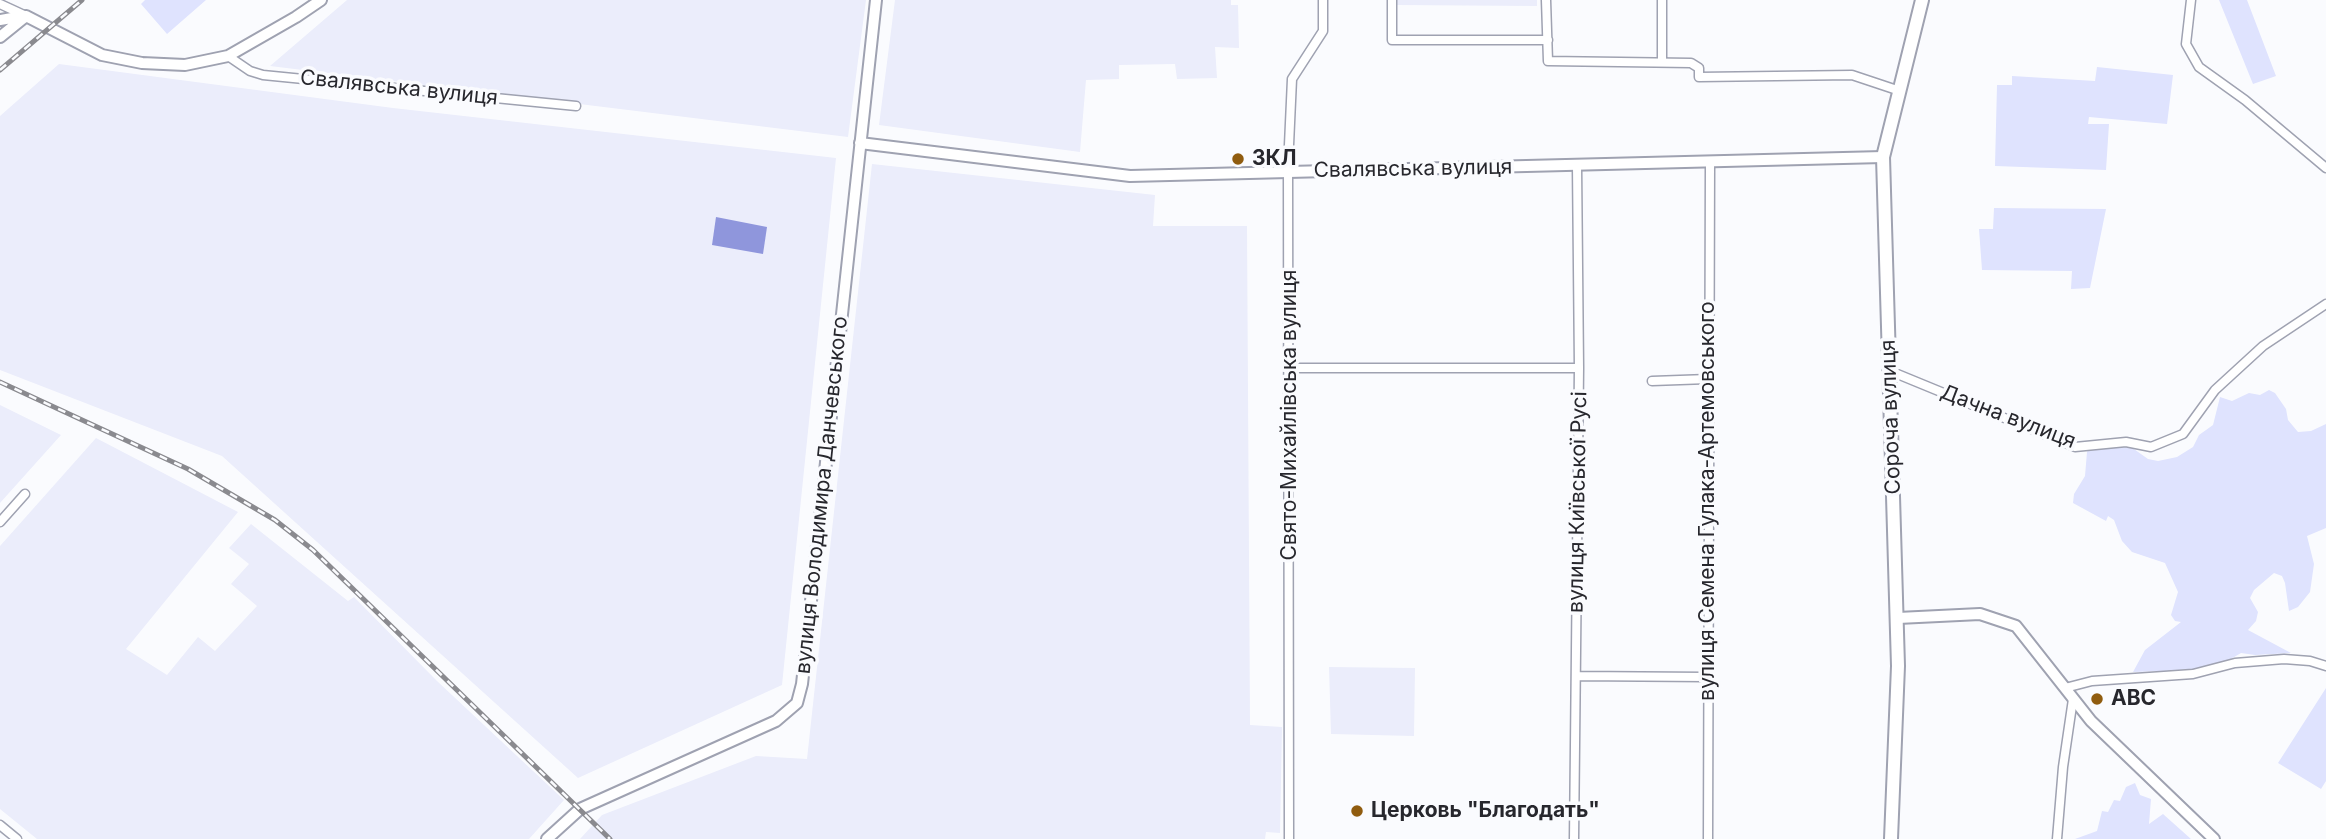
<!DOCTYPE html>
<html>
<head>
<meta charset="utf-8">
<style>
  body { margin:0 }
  canvas { display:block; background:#fafbfe }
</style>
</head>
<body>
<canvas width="2326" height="839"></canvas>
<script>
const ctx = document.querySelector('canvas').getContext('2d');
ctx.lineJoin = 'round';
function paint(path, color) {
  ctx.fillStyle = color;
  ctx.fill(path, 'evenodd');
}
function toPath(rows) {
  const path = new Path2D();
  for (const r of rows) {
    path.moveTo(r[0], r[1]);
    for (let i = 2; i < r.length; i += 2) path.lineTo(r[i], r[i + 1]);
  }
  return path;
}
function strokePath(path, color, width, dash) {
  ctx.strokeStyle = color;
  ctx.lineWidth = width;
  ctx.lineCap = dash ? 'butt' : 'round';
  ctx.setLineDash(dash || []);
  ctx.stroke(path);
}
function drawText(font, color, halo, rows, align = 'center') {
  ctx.font = font + ' Inter,sans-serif';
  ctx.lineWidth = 7;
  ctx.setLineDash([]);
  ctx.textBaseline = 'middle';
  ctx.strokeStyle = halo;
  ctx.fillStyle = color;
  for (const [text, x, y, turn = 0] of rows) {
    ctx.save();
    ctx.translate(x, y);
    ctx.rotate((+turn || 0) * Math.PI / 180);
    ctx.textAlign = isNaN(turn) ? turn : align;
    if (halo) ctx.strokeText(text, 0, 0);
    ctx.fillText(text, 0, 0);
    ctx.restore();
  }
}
paint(toPath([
  [347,0,866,0,848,137,270,66],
  [895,0,1231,0,1231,5,1238,5,1239,48,1215,47,1217,78,1177,79,1175,64,1119,65,1119,79,1086,80,1080,152,879,125],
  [1396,0,1537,0,1537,6,1395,5],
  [59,64,393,108,836,158,782,685,578,778,222,456,0,370,0,116],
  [872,164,1155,195,1153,226,1247,226,1250,725,1282,727,1280,833,1266,832,1265,839,580,839,602,815,756,756,807,759],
  [0,405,61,435,0,503],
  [96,438,238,512,126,649,167,675,198,637,215,651,257,606,231,584,249,564,229,548,251,524,348,601,354,597,437,681,564,800,529,839,37,839,0,809,0,546],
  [1329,667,1415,668,1414,736,1331,734]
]), '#ebedfb');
paint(toPath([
  [145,0,206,0,167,34,141,4],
  [2219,0,2247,0,2276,76,2253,84],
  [2097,67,2173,75,2167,124,2089,117,2088,124,2109,124,2106,170,1995,166,1997,85,2012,85,2012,76,2095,81],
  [1994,208,2106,209,2090,288,2071,289,2072,271,1982,270,1979,229,1993,229],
  [2269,390,2275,393,2286,409,2288,420,2298,432,2311,431,2326,424,2326,528,2307,536,2314,564,2310,592,2298,607,2289,611,2285,583,2282,576,2274,573,2254,590,2250,598,2258,612,2256,621,2248,630,2291,653,2255,655,2241,653,2229,660,2197,670,2133,672,2145,650,2181,622,2175,621,2171,615,2178,592,2165,563,2132,552,2122,541,2114,520,2108,516,2106,521,2073,503,2074,494,2085,476,2087,452,2090,446,2124,442,2148,459,2158,461,2177,457,2193,447,2199,435,2213,425,2220,397,2232,401,2249,393,2260,395],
  [2326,688,2326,781,2321,789,2278,763],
  [2135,783,2140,795,2151,799,2149,824,2163,814,2191,839,2075,839,2097,831,2102,811,2108,812,2114,800,2120,801,2126,787]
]), '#dfe3fe');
paint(toPath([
  [716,217,767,227,763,254,712,245]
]), '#8f96dc');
const minor = toPath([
  [1392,0,1392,40,1548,40],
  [1546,0,1548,61,1691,63,1699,68,1699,77,1852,75,1900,91],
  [1662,0,1662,62],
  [2191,0,2186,44,2199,67,2245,100,2326,168],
  [0,4,26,16],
  [228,56,250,71,263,75,576,106],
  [1290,368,1579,368],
  [1890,371,2075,447,2126,442,2151,447,2183,434,2215,390,2263,346,2326,304],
  [1652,381,1708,379],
  [0,522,25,494],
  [1576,676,1706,677],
  [2065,688,2092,681,2193,674,2235,663,2284,659,2310,661,2326,666],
  [0,825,17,839],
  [1289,839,1288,167,1292,79,1323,31,1323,0],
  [1574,839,1579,368,1577,166],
  [1708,839,1710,163],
  [2057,839,2063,767,2073,699]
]);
const tertiary = toPath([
  [26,16,102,55,142,63,185,65,228,56,296,17,321,0],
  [0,20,23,16],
  [0,37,26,16],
  [860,143,1130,176,1883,157],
  [1898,618,1980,614,2016,626,2091,721,2214,839],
  [547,839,580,809,776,721,797,703,802,684,876,0]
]);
const secondary = toPath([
  [1891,839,1898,666,1883,157,1922,0]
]);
strokePath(minor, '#9fa2b1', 11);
strokePath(tertiary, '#9fa2b1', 14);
strokePath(secondary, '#9fa2b1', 16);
strokePath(minor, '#fff', 8);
strokePath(tertiary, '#fff', 10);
strokePath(secondary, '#fff', 12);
const rail = toPath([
  [0,70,82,0],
  [0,382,188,469,275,520,313,550,610,839]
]);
strokePath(rail, '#8a8a8f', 5);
strokePath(rail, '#fafbfe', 2.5, [8]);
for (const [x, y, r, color] of [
  [1238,159,7,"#905c0f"],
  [2097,699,7,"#905c0f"],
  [1357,811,7,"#905c0f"]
]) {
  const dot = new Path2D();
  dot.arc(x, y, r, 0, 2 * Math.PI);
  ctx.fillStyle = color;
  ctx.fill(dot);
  strokePath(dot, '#fafbfe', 2.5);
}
drawText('21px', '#27272d', '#fafbfe', [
  ["Свалявська вулиця",399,88,6],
  ["Свалявська вулиця",1413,169,-1],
  ["Свято-Михайлівська вулиця",1290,415,-90],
  ["Сороча вулиця",1891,417,-92],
  ["Дачна вулиця",2008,417,21],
  ["вулиця Володимира Данчевського",822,495,-84],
  ["вулиця Семена Гулака-Артемовського",1708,501,-90],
  ["вулиця Київської Русі",1578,502,-89]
]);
drawText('bold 21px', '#27272d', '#fafbfe', [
  ["ЗКЛ",1252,159],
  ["ABC",2111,699],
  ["Церковь \"Благодать\"",1371,811]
], 'left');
</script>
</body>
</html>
